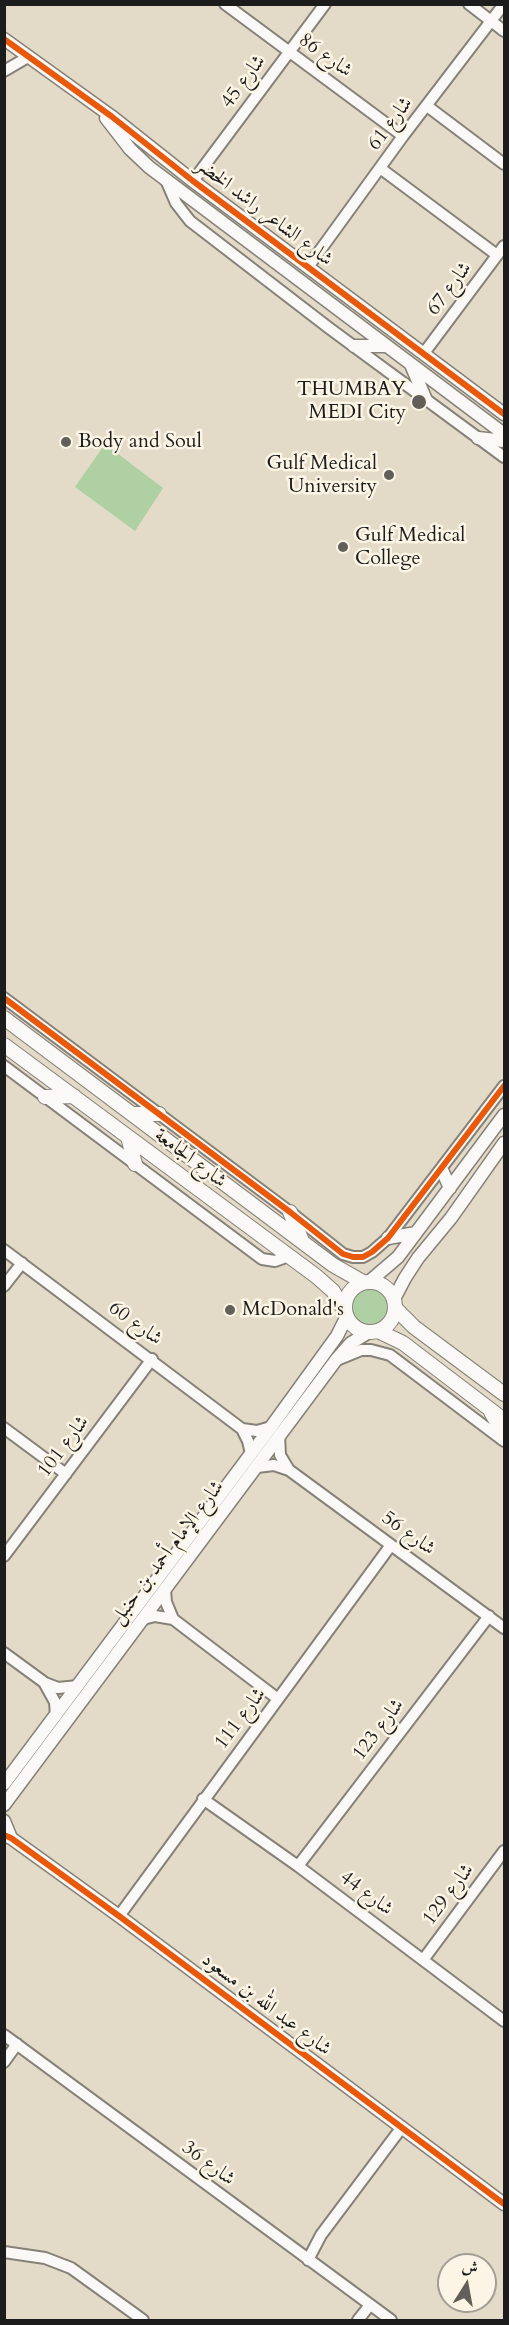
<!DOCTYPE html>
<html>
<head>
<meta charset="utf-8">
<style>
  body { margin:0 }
  #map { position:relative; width:509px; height:2325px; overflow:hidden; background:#e3dac8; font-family:Cardo,Amiri,serif }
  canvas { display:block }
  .frame { position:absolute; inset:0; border:6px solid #1c1c1c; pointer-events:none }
  .north { position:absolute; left:437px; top:2253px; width:60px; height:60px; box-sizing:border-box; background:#fcf5e5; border:2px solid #a29e95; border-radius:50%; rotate:11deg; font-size:16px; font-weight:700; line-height:24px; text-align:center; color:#1c1c1c }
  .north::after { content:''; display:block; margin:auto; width:21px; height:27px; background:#625e58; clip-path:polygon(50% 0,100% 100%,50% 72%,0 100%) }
</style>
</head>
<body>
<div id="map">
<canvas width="509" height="2325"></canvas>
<div class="frame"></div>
<div class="north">ش</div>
</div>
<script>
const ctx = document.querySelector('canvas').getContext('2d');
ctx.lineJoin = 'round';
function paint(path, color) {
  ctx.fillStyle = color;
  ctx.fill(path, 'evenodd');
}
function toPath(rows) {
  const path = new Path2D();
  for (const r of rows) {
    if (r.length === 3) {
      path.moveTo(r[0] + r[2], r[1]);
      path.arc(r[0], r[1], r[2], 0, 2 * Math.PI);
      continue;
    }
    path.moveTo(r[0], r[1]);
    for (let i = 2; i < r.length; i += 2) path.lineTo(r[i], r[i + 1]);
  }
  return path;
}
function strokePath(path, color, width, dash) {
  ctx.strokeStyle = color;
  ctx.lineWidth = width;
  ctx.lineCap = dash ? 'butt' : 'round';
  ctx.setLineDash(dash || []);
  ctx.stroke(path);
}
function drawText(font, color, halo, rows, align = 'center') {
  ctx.font = font + ' Cardo,Amiri,serif';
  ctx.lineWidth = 5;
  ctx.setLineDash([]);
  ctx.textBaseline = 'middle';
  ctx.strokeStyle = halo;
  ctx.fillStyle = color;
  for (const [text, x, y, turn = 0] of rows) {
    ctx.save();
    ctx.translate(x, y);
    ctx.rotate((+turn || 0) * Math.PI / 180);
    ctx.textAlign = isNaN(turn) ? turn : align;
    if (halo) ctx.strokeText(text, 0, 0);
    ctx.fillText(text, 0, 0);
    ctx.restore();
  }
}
paint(toPath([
  [105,444,163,488,135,531,75,487],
  [371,1306,22]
]), '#aed0a2');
const minor = toPath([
  [225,4,403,136],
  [469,4,504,31],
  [4,71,28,57],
  [427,106,504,164],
  [380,168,497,255],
  [166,180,176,203,190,221,329,328,504,457],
  [193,181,325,4],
  [308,267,403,136,504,4],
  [424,353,504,246],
  [4,998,290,1212,343,1254,353,1257,363,1257,372,1252,388,1238,504,1086],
  [4,1066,262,1259,275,1261,289,1256],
  [4,1250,242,1429,248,1441,251,1454],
  [4,1286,22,1263],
  [339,1359,361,1350,371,1350,390,1355,504,1441],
  [4,1428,66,1474],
  [242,1429,257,1431,271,1427],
  [279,1435,280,1455,289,1470],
  [257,1467,274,1465,289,1470,504,1628],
  [4,1556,152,1359],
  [165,1590,166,1602,173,1619,278,1699],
  [143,1619,155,1616,173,1619],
  [4,1653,45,1683,58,1688,78,1686],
  [45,1684,55,1702,56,1716],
  [203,1799,298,1866,504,2021],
  [298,1866,489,1616],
  [119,1916,391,1545],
  [423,1960,504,1851],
  [4,2035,391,2320],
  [4,2062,17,2044],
  [4,2252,45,2258,71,2268,143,2320],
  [308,2260,321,2235,402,2127],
  [358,2320,370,2305]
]);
const tertiary = toPath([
  [4,39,111,116,193,181,504,414],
  [106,118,130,149,149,167,504,434],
  [354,346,386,346],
  [412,367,426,400],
  [478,438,504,441],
  [442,1170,450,1188],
  [388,1238,416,1233],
  [370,1281,398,1257,504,1115],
  [394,1299,405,1278,418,1258,451,1218,504,1143],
  [4,1784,271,1427,337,1336,347,1316],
  [4,1805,336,1360,351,1343,369,1332],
  [4,1821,11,1838],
  [4,1835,11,1838,119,1916,504,2204]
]);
const secondary = toPath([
  [4,1018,333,1265,363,1282],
  [4,1045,316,1276,333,1291,345,1311],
  [45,1097,74,1096],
  [133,1114,159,1114],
  [128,1137,135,1164],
  [290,1212,302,1241],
  [370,1307,25],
  [396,1309,414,1327,504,1394],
  [378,1331,403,1343,504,1420],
  [491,1412,504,1435]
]);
strokePath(minor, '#868178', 14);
strokePath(tertiary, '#868178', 15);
strokePath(secondary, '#868178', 16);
strokePath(minor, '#fbf9f7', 10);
strokePath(tertiary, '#fbf9f7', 12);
strokePath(secondary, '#fbf9f7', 14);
strokePath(toPath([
  [4,39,111,116,193,181,504,414],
  [4,998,290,1212,343,1254,353,1257,363,1257,372,1252,388,1238,504,1086],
  [4,1835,11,1838,119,1916,504,2204]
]), '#e8590c', 6);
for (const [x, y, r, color] of [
  [419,402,8,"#625e58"],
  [66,442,6,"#625e58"],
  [389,475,6,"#625e58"],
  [343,547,6,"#625e58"],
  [230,1310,6,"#625e58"]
]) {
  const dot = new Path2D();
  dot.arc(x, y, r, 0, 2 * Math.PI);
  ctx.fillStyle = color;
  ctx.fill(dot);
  strokePath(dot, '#fcf5e5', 2);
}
drawText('20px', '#1c1c1c', '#fcf5e5', [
  ["شارع 86",325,56,36],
  ["شارع 45",244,82,-53],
  ["شارع 61",391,124,-53],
  ["شارع الشاعر راشد الخضر",264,213,37],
  ["شارع 67",450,289,-53],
  ["شارع الجامعة",190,1159,37],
  ["شارع 60",135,1324,36],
  ["شارع 101",64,1447,-53],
  ["شارع 56",408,1534,36],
  ["شارع الإمام أحمد بن حنبل",168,1553,-53],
  ["شارع 111",241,1719,-53],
  ["شارع 123",379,1730,-53],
  ["شارع 44",366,1894,37],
  ["شارع 129",449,1895,-53],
  ["شارع عبد الله بن مسعود",266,2005,37],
  ["شارع 36",208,2164,37]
]);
drawText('20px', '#1c1c1c', '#fcf5e5', [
  ["THUMBAY",406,390,"right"],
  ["MEDI City",406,413,"right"],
  ["Body and Soul",78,442],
  ["Gulf Medical",377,464,"right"],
  ["University",377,487,"right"],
  ["Gulf Medical",355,536],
  ["College",355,559],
  ["McDonald's",242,1310]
], 'left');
</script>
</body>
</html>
